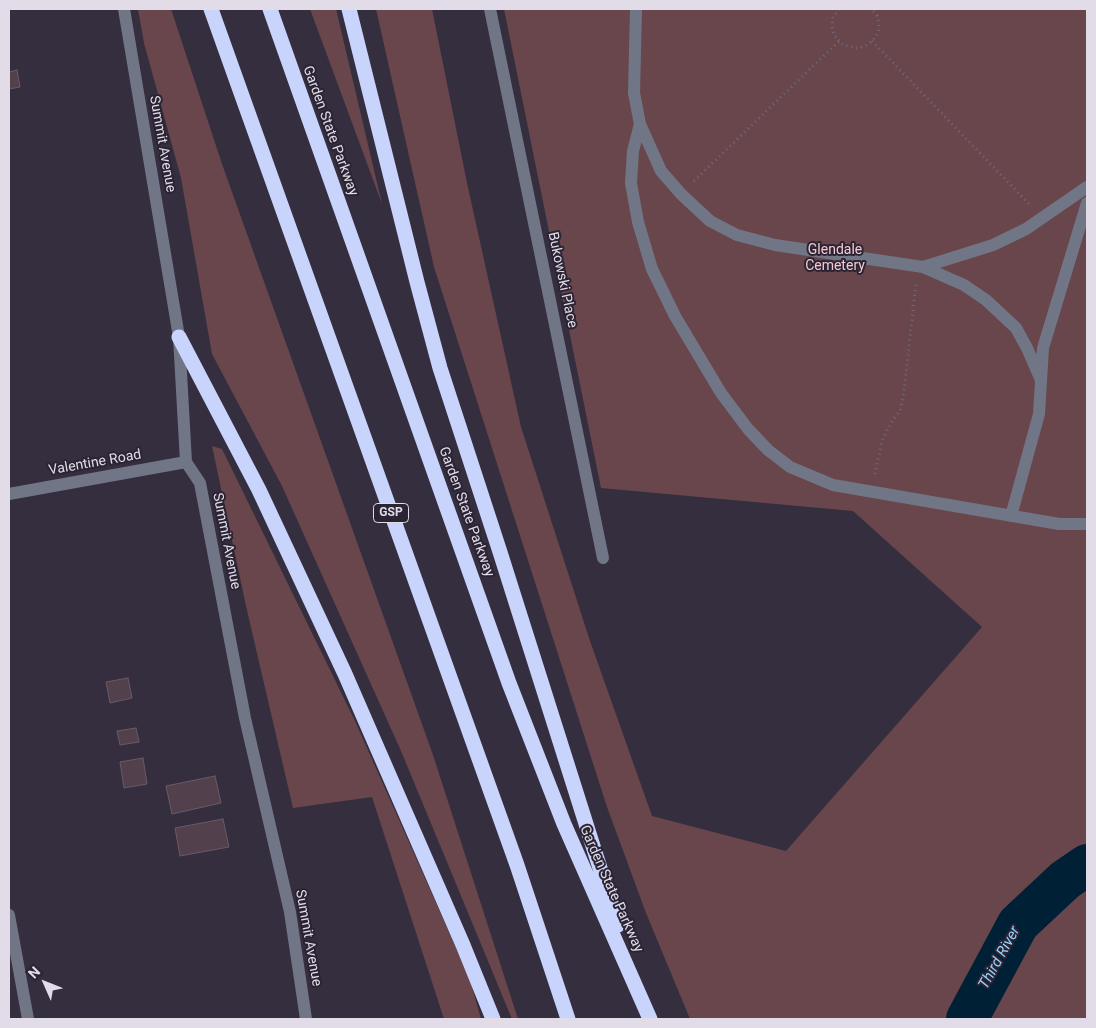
<!DOCTYPE html>
<html>
<head>
<meta charset="utf-8">
<style>
  body { margin:0 }
  #map { position:relative; width:1096px; height:1028px; overflow:hidden; background:#352e3f; font-family:Roboto,sans-serif }
  canvas { display:block }
  .frame { position:absolute; inset:0; border:10px solid #e1dce7; pointer-events:none }
  .north { position:absolute; left:20px; top:958px; width:50px; height:50px; -webkit-text-stroke:4px #2b2434; paint-order:stroke; rotate:314deg; font-size:14px; font-weight:700; line-height:20px; text-align:center; color:#e1dce7 }
  .north::after { content:''; display:block; margin:auto; width:18px; height:22px; background:#e1dce7; clip-path:polygon(50% 0,100% 100%,50% 72%,0 100%) }
</style>
</head>
<body>
<div id="map">
<canvas width="1096" height="1028"></canvas>
<div class="frame"></div>
<div class="north">N</div>
</div>
<script>
const ctx = document.querySelector('canvas').getContext('2d');
ctx.lineJoin = 'round';
function paint(path, color) {
  ctx.fillStyle = color;
  ctx.fill(path, 'evenodd');
}
function toPath(rows) {
  const path = new Path2D();
  for (const r of rows) {
    path.moveTo(r[0], r[1]);
    for (let i = 2; i < r.length; i += 2) path.lineTo(r[i], r[i + 1]);
  }
  return path;
}
function strokePath(path, color, width, dash) {
  ctx.strokeStyle = color;
  ctx.lineWidth = width;
  ctx.lineCap = dash ? 'butt' : 'round';
  ctx.setLineDash(dash || []);
  ctx.stroke(path);
}
function drawText(font, color, halo, rows, align = 'center') {
  ctx.font = font + ' Roboto,sans-serif';
  ctx.lineWidth = 4;
  ctx.setLineDash([]);
  ctx.textBaseline = 'middle';
  ctx.strokeStyle = halo;
  ctx.fillStyle = color;
  for (const [text, x, y, turn = 0] of rows) {
    ctx.save();
    ctx.translate(x, y);
    ctx.rotate((+turn || 0) * Math.PI / 180);
    ctx.textAlign = isNaN(turn) ? turn : align;
    if (halo) ctx.strokeText(text, 0, 0);
    ctx.fillText(text, 0, 0);
    ctx.restore();
  }
}
paint(toPath([
  [138,9,171,9,222,164,433,755,518,1019,512,1019,401,751,282,486,212,354,181,178,144,43],
  [310,9,336,9,382,204],
  [376,9,432,9,467,183,521,427,590,641,652,816,786,851,982,627,853,511,601,488,504,9,1087,9,1087,1019,690,1019,646,913,607,807,434,267],
  [212,446,222,449,355,721,469,977,481,1019,444,1019,372,797,293,808,246,606]
]), '#69464b');
strokePath(toPath([
  [967,1019,1018,924,1065,880,1087,865]
]), '#002036', 42);
const building = toPath([
  [17,70,20,87,9,89,9,72,17,70],
  [128,678,132,698,110,703,106,682,128,678],
  [136,728,139,742,120,745,117,731,136,728],
  [143,758,147,784,124,788,120,762,143,758],
  [215,776,221,803,172,814,166,786,215,776],
  [223,819,229,847,180,856,175,828,223,819]
]);
paint(building, '#52414d');
strokePath(building, '#6c5966', 1);
strokePath(toPath([
  [839,9,833,18,832,27,834,35,843,45,858,48,865,46,872,41,878,33,879,24,877,16,872,9],
  [872,41,1030,205],
  [694,181,839,41],
  [875,474,882,441,892,421,900,411,904,392,916,282]
]), '#706a79', 3, [1, 4]);
strokePath(toPath([
  [124,9,179,337,186,462,200,483,245,718,290,912,306,1019],
  [490,9,603,558],
  [636,9,634,93,640,124,661,171,681,194,710,221,737,235,775,245,923,267,964,285,986,300,1016,328,1027,348,1041,380],
  [640,124,633,151,631,183,638,222,652,269,675,316,721,393,748,429,768,450,790,467,833,485,1059,524,1087,524],
  [923,267,993,245,1026,229,1087,187],
  [9,494,186,462],
  [1011,516,1039,414,1043,348,1087,203],
  [9,915,28,1019]
]), '#717686', 12);
strokePath(toPath([
  [211,9,517,865,568,1019],
  [270,9,509,683,564,824,650,1019],
  [349,9,417,282,440,368,500,552,618,925],
  [179,337,259,490,345,674,463,945,493,1019]
]), '#c8d4fc', 15);
for (const [x, y, w] of [
  [391,513,35]
]) {
  const box = new Path2D();
  box.roundRect(x - w / 2, y - 9.5, w, 19, 4);
  ctx.fillStyle = '#2b2434';
  ctx.fill(box);
  strokePath(box, '#e1dce7', 1);
}
drawText('bold 12px', '#e1dce7', null, [
  ["GSP",391,513]
]);
drawText('14px', '#e1dce7', '#2b2434', [
  ["Garden State Parkway",330,131,70],
  ["Summit Avenue",162,144,80],
  ["Bukowski Place",562,280,78],
  ["Valentine Road",95,463,-10],
  ["Garden State Parkway",466,512,70],
  ["Summit Avenue",226,541,79],
  ["Garden State Parkway",611,889,66],
  ["Summit Avenue",308,938,80]
]);
drawText('14px', '#f7c9cf', '#2b2434', [
  ["Glendale",835,250],
  ["Cemetery",835,266]
]);
drawText('italic 15px', '#95d2fe', '#2b2434', [
  ["Third River",1000,958,-61]
]);
</script>
</body>
</html>
